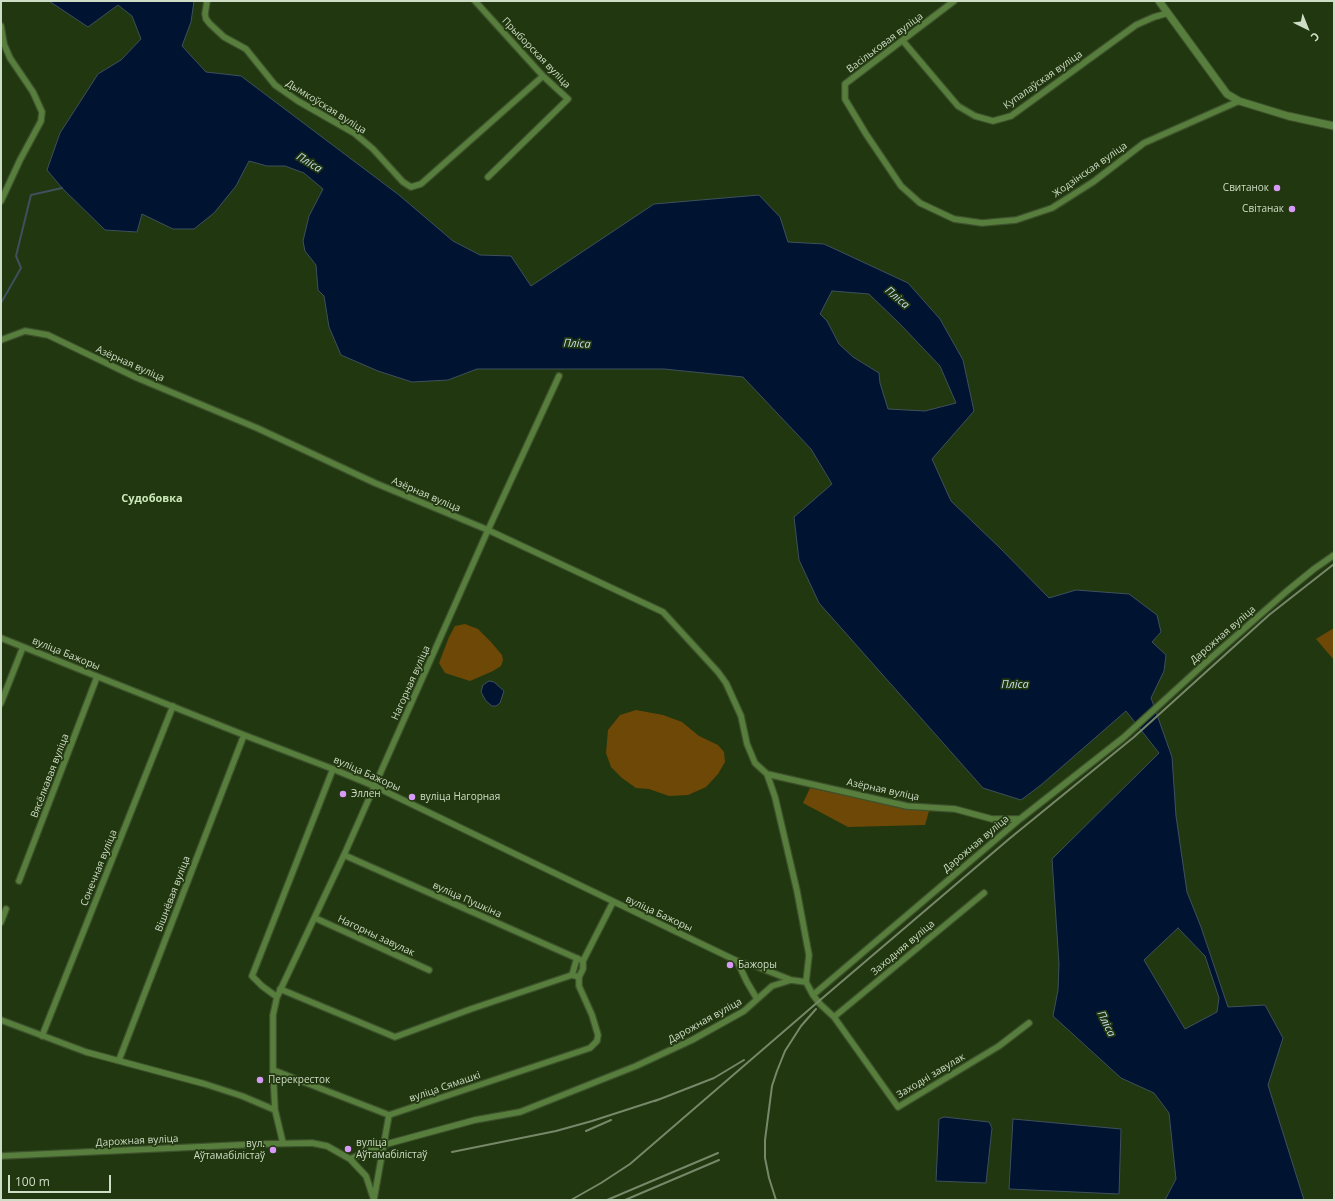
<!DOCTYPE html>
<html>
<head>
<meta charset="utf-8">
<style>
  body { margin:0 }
  #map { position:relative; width:1335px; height:1201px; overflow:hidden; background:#21370f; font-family:"Open Sans",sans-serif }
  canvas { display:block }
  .frame { position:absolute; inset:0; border:2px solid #ceddc6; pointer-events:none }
  .north { position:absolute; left:1287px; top:8px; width:40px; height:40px; -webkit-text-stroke:3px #21370f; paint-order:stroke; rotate:137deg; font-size:11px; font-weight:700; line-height:16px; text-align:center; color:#ceddc6 }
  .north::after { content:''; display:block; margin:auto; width:14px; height:18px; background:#ceddc6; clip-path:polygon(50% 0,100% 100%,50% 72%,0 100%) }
  .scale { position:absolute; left:8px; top:1175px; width:103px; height:18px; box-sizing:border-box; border:2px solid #ceddc6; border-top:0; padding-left:5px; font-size:12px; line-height:14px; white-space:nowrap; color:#ceddc6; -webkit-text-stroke:3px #21370f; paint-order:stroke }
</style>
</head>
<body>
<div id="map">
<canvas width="1335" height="1201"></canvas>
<div class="frame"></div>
<div class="north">С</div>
<div class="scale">100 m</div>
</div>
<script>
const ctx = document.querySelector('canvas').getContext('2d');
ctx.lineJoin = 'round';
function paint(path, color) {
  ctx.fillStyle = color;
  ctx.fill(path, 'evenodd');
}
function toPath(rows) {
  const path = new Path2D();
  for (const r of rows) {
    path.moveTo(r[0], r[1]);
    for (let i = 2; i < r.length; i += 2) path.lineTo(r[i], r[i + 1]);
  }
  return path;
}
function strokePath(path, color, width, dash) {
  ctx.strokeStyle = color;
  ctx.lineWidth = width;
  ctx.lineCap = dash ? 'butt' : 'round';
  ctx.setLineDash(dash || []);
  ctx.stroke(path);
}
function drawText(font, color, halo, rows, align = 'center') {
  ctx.font = font + ' "Open Sans",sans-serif';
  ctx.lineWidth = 3.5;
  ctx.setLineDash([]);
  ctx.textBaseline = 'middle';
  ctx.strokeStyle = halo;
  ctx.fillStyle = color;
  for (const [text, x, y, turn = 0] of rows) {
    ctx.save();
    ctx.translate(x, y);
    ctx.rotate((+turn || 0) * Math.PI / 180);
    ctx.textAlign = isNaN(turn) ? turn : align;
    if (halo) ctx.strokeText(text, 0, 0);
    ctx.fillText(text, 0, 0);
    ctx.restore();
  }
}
paint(toPath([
  [465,624,478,629,491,642,502,655,503,660,501,666,493,671,470,681,445,673,439,663,449,637,455,626],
  [1334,628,1334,660,1316,639],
  [636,710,663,715,682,722,699,736,718,745,724,752,725,762,718,774,706,787,688,795,669,796,649,789,636,788,622,778,611,767,606,753,608,730,620,715],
  [810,788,904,808,929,811,925,825,848,827,803,803]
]), '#6e4807');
const water = toPath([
  [49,1,194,1,191,22,182,46,206,72,241,76,399,195,453,241,480,255,511,256,531,286,654,204,759,195,780,217,788,242,824,244,908,283,940,319,963,360,974,411,932,459,951,501,1000,548,1049,598,1076,590,1129,594,1157,615,1161,632,1152,642,1166,655,1164,671,1151,698,1172,757,1176,816,1187,892,1201,927,1228,1007,1265,1005,1283,1038,1268,1085,1304,1200,1165,1200,1176,1179,1169,1113,1154,1093,1121,1078,1053,1016,1058,990,1059,964,1052,859,1159,753,1126,711,1041,785,1021,800,983,788,819,603,799,560,794,517,832,484,811,449,743,377,664,369,477,369,448,380,412,382,378,371,341,355,329,327,324,296,318,290,316,265,305,251,303,241,309,216,323,189,304,173,285,166,267,166,249,161,236,186,214,213,194,229,173,229,142,214,137,232,105,230,62,188,47,170,60,133,98,74,121,60,141,39,132,16,118,5,88,27,49,1],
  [832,291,869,294,900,324,940,366,956,403,925,411,888,409,880,383,879,373,853,357,839,344,827,321,820,314,832,291],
  [1178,928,1205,956,1219,998,1217,1012,1185,1029,1144,960,1178,928],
  [489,681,494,682,504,691,500,703,496,706,492,706,486,701,481,692,483,685,489,681],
  [944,1117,989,1122,992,1128,986,1183,936,1181,939,1119,944,1117],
  [1013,1119,1121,1129,1119,1194,1009,1189,1013,1119]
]);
paint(water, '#001330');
strokePath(water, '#3e505d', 1);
strokePath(toPath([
  [1,303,21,268,16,256,31,195,62,188]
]), '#3e505d', 2);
const minor = toPath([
  [207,1,205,14,206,19,210,24,224,37,246,49,275,85,298,101,354,133,373,149,403,182,411,187,421,184,543,76],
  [475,1,543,76,568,99,488,177],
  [954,1,845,84,845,99,866,134,901,186,920,203,954,219,982,223,1016,220,1052,208,1093,182,1144,143,1239,101],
  [1,26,4,44,10,58,33,92,42,112,41,121,20,160,1,201],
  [903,41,958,106,975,116,993,121,1011,116,1136,25,1154,17,1168,13],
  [1,340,25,331,48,335,135,377,257,428,375,483,488,530,663,612,718,672,726,683,741,716,747,744,755,763,767,774,775,797,797,891,809,955,806,982],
  [1,638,244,735,333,769,374,786,737,961,758,967,791,980],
  [1,703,23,647],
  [767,774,907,806,955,809,992,819,1020,819],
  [344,855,583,961],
  [19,881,97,677],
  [315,918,429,970],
  [1,922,6,909],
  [737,961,747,982,757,999],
  [572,975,577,958],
  [280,989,395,1037,471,1009,572,975,579,977],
  [813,995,820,1004,834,1017,898,1107,999,1046,1029,1023],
  [277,997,262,986,252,976,333,769],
  [834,1017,984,893],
  [1,1020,86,1052,205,1084,242,1096,275,1110],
  [42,1036,173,706],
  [119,1060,244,735],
  [273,1070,389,1115,590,1048,597,1041,598,1035,592,1015,579,986,579,977,583,969,583,961,613,902],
  [283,1143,275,1110,273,1070,273,1015,277,997,344,855,488,530,559,376],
  [1,1156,260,1144,312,1143,327,1146,350,1159,366,1176,374,1200],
  [350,1159,383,1145,475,1120,520,1112,636,1066,692,1040,744,1011,772,986,791,980,806,982,813,995,1020,819,1123,738,1204,664,1287,591,1314,569,1334,555],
  [374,1199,389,1115]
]);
const tertiary = toPath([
  [1159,1,1227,94,1239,101,1288,116,1334,126]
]);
strokePath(minor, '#3d522c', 8);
strokePath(tertiary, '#3d522c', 9);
strokePath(minor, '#587e3d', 5.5);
strokePath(tertiary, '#587e3d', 7);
strokePath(toPath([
  [655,1101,714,1078,744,1060],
  [586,1131,611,1120],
  [452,1152,556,1131,592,1121,660,1099],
  [571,1200,601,1183,630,1164,819,1001,1009,839,1134,737,1269,615,1334,564],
  [607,1200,718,1153],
  [625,1200,719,1160],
  [776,1200,769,1178,765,1158,765,1140,772,1086,777,1071,785,1051,801,1026,816,1009]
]), '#768869', 2);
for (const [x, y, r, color] of [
  [1277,188,4,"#d89af8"],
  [1292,209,4,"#d89af8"],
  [343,794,4,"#d89af8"],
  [412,797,4,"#d89af8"],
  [730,965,4,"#d89af8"],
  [260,1080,4,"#d89af8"],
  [348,1149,4,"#d89af8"],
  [273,1150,4,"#d89af8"]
]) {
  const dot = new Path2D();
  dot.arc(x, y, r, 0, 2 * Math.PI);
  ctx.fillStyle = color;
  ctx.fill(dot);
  strokePath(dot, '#21370f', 1.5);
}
drawText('10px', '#ceddc6', '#21370f', [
  ["Васільковая вуліца",885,43,-37],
  ["Прыборская вуліца",536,53,46],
  ["Купалаўская вуліца",1043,80,-35],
  ["Дымкоўская вуліца",326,107,32],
  ["Жодзінская вуліца",1090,170,-35],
  ["Азёрная вуліца",130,364,24],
  ["Азёрная вуліца",426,495,23],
  ["Дарожная вуліца",1223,635,-41],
  ["вуліца Бажоры",66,654,22],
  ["Нагорная вуліца",411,683,-66],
  ["вуліца Бажоры",367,774,24],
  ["Вясёлкавая вуліца",50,776,-69],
  ["Азёрная вуліца",883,790,12],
  ["Дарожная вуліца",976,844,-40],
  ["Сонечная вуліца",99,868,-68],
  ["Вішнёвая вуліца",173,894,-69],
  ["вуліца Пушкіна",467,900,24],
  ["вуліца Бажоры",659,914,25],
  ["Нагорны завулак",376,936,25],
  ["Заходняя вуліца",903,948,-40],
  ["Дарожная вуліца",705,1021,-29],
  ["Заходні завулак",931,1076,-31],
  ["вуліца Сямашкі",445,1087,-19],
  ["Дарожная вуліца",137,1141,-3]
]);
drawText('10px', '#ceddc6', '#21370f', [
  ["Свитанок",1269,188,"right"],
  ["Світанак",1284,209,"right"],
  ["Эллен",351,794],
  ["вуліца Нагорная",420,797],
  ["Бажоры",738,965],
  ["Перекресток",268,1080],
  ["вуліца",356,1143],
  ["Аўтамабілістаў",356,1155],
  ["вул.",265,1144,"right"],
  ["Аўтамабілістаў",265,1156,"right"]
], 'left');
drawText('italic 11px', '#c9dcf4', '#21370f', [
  ["Пліса",309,163,32],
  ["Пліса",897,298,40],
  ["Пліса",577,344,3],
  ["Пліса",1015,685],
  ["Пліса",1106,1024,64]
]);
drawText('bold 11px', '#cbe8b9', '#21370f', [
  ["Судобовка",152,499]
]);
</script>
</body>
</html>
